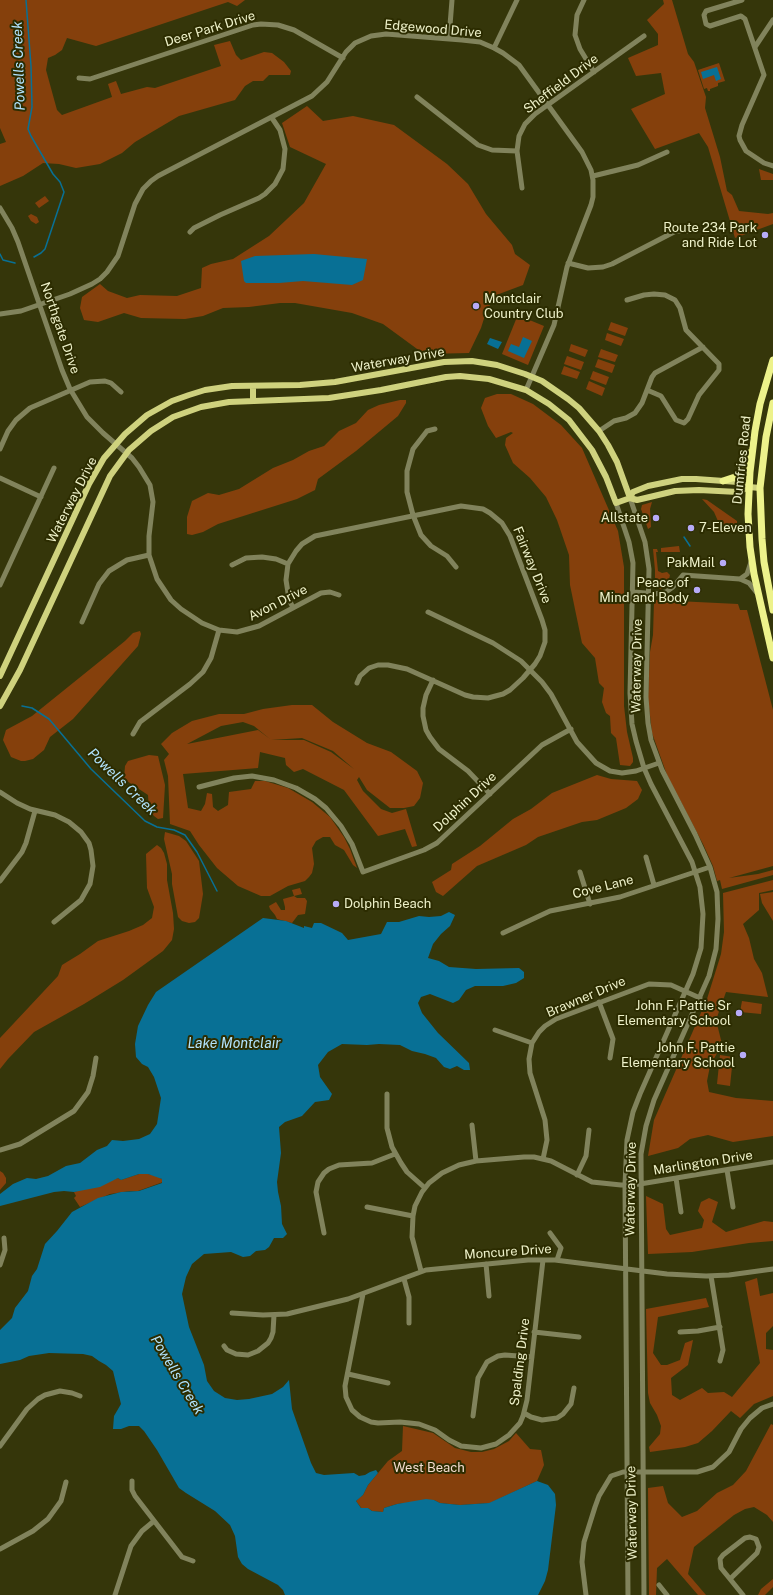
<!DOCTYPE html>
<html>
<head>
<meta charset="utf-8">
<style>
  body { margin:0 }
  canvas { display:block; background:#35360a }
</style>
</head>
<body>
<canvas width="773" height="1595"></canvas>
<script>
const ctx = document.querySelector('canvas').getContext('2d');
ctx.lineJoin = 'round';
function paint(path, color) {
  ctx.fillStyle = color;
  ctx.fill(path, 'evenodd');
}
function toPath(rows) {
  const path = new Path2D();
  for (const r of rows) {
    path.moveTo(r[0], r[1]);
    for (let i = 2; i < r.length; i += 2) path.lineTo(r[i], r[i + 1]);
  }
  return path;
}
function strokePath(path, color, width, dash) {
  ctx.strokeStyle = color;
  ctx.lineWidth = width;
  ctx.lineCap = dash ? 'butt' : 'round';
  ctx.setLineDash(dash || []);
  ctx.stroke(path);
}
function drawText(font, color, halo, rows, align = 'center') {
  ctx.font = font + ' "Public Sans",sans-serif';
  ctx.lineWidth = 4;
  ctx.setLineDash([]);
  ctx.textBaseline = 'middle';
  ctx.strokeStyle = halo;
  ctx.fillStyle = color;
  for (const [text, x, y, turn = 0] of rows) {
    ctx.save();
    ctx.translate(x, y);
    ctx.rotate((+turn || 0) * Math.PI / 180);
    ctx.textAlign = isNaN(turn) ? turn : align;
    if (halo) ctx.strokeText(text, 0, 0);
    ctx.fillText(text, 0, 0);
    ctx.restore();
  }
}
paint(toPath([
  [0,0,245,0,237,6,228,2,96,46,67,38,62,50,55,55,48,58,46,70,57,110,62,115,112,97,108,84,116,81,121,94,147,87,155,88,221,66,214,45,230,41,236,55,241,60,264,52,272,53,284,62,291,71,290,75,269,75,263,81,253,81,245,86,235,100,179,116,135,142,122,153,100,164,76,168,59,164,43,163,23,176,0,186,0,144,6,142,0,128],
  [663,0,672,0,688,54,694,62,706,97,705,108,720,157,727,191,732,195,739,211,768,214,773,213,773,224,735,238,708,147,699,133,655,149,631,109,665,94,661,73,636,76,628,58,658,45,658,34,647,20,664,4],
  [719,63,725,81,718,83,718,86,710,89,710,91,708,91,707,88,704,89,698,70],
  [307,106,323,121,353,116,394,125,447,164,468,184,486,214,512,245,515,254,530,265,523,285,499,294,487,309,481,328,469,353,424,354,383,324,352,313,295,303,280,303,249,307,223,308,203,316,185,319,141,318,124,313,98,322,84,320,80,308,82,297,100,284,108,291,127,298,140,295,177,296,201,288,202,268,211,264,233,259,269,236,304,203,326,164,290,147,282,123],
  [759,169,773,174,773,180,761,180],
  [45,196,49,201,39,208,35,203],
  [31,214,37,217,39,222,36,224,31,221,28,216],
  [517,317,526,321,527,319,544,326,528,365,502,354],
  [611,322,628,328,625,336,608,330],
  [607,333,624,339,621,346,605,340],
  [571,344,588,350,585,357,569,351],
  [601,349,618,355,615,362,598,357],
  [567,356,584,362,581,370,564,364],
  [598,359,615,365,612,373,595,367],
  [564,366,580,372,577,379,561,374],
  [593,371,609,377,606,385,590,379],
  [589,381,605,388,602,396,586,389],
  [497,394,511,394,533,404,561,425,582,448,618,531,624,567,624,706,627,732,633,758,633,762,630,766,620,765,616,738,611,733,610,716,606,713,602,702,604,688,599,683,595,658,582,643,570,585,569,555,557,520,546,497,530,478,513,463,505,445,506,438,513,433,511,432,496,438,488,426,481,408,485,398],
  [400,400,406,400,406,403,398,416,356,451,318,479,315,490,297,499,218,524,203,532,192,535,187,534,187,517,192,501,208,493,219,495,239,489,273,468,293,460,309,451,324,446,339,431,356,423,368,410,379,405],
  [702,499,707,500,737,521,737,527,735,530,721,528,714,512],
  [652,502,650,509,651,527,648,529,641,509,642,505],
  [679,546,680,552,661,552,661,548],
  [653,549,657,549,658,552,656,552,658,571,662,573,667,572,670,575,669,579,662,582,663,588,661,589,655,589,655,570],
  [656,600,738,604,740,610,747,610,773,710,773,866,729,878,758,874,773,870,773,875,722,889,720,880,717,881,713,866,703,844,667,775,652,733,648,698,650,652,653,635,654,602,656,602],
  [140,631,141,634,138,646,73,719,50,737,44,750,33,759,25,761,21,761,11,757,3,740,6,730,32,716,125,641,133,633],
  [292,705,312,705,333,722,367,743,391,752,417,771,423,783,420,798,414,806,404,808,390,808,367,790,359,777,357,780,363,791,381,809,392,813,406,809,417,846,412,847,405,829,378,836,344,790,303,769,294,772,286,765,285,758,260,752,258,768,183,774,188,808,201,811,205,804,207,793,212,794,213,807,218,811,228,805,229,792,251,789,255,781,265,781,288,788,312,802,330,817,344,837,350,849,357,868,353,865,344,850,335,845,330,837,323,837,316,841,312,848,314,864,312,873,309,877,305,881,288,886,270,896,261,896,238,886,217,868,199,845,190,831,170,824,168,776,164,760,169,754,161,744,172,733,192,721,219,714,244,714,263,709],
  [243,722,254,726,270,739,258,730,187,744,221,726],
  [302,738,333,751,354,769,331,752,304,740,271,740],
  [149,755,158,756,165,785,163,818,158,819,154,816,149,810,148,795,124,779,125,766,128,761],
  [597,775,611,779,637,781,642,790,638,799,626,808,597,820,582,822,538,837,526,845,477,866,443,896,436,892,432,882,451,870,452,864,480,846,513,819,531,809,552,793],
  [165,832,179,836,186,841,199,861,203,894,199,918,195,922,189,923,182,921,178,917,172,884,172,874,164,839],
  [157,845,161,848,164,853,167,864,167,880,173,913,174,929,172,940,163,951,123,980,84,1004,34,1032,8,1059,0,1069,0,1038,58,976,62,965,80,954,98,941,129,931,143,925,152,918,154,907,147,888,146,854],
  [773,880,773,890,759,893,759,910,743,924,749,938,754,959,762,973,768,997,726,992,716,1020,722,1044,710,1066,707,1081,709,1092,736,1098,773,1101,773,1136,733,1142,708,1135,690,1139,678,1148,648,1156,654,1120,707,999,721,954,724,932,723,893],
  [300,888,302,894,294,896,297,898,305,898,307,901,305,914,298,915,292,923,277,919,275,915,270,909,269,906,276,902,281,910,285,910,285,907,283,899,294,896,292,890],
  [773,892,773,921,762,903,760,894],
  [742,1001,762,1004,761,1014,740,1012],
  [720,1055,733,1057,730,1086,717,1084],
  [0,1171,3,1173,6,1178,6,1183,0,1190],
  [139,1174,148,1174,156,1176,162,1179,163,1182,138,1191,130,1191,110,1194,80,1207,74,1198,76,1196,74,1192,118,1178,121,1180],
  [646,1196,663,1204,666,1229,670,1235,702,1228,704,1220,698,1211,701,1202,709,1198,718,1202,712,1222,726,1232,764,1221,773,1222,773,1241,749,1243,692,1252,648,1254],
  [757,1278,760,1296,773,1293,773,1326,766,1333,766,1349,773,1350,773,1396,754,1404,740,1418,731,1411,712,1431,698,1443,685,1447,650,1452,649,1447,660,1434,661,1426,657,1415,650,1403,648,1393,646,1309,706,1298,709,1307,658,1317,653,1353,661,1365,667,1365,680,1360,685,1343,693,1340,688,1365,671,1378,672,1395,680,1400,702,1388,708,1393,724,1392,732,1397,760,1363,745,1282],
  [771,1424,773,1425,773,1522,767,1515,754,1507,745,1509,734,1515,694,1547,688,1574,706,1595,698,1595,667,1559,657,1568,656,1595,649,1595,648,1488,663,1486,668,1503,682,1517,697,1511,717,1493,733,1485,746,1471],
  [403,1426,433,1433,455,1448,471,1452,482,1452,494,1449,509,1441,516,1433,530,1449,541,1450,544,1465,537,1481,490,1503,460,1505,440,1503,434,1500,397,1504,384,1508,383,1512,372,1511,368,1508,362,1509,356,1501,359,1498,363,1495,368,1485,388,1461,402,1451],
  [773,1579,773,1587,765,1595,758,1595,761,1589]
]), '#85400c');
paint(toPath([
  [717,67,721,79,716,81,714,75,703,79,701,72],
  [314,254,367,259,363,280,352,285,303,281,279,283,246,283,244,281,241,261,255,256],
  [523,337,532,341,524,358,508,351,511,344,519,347],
  [490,338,502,342,498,349,487,344],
  [449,912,455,915,450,926,441,934,433,944,428,958,439,961,449,967,476,969,519,968,524,972,524,978,516,983,503,986,475,986,466,990,459,1000,453,1003,430,994,421,997,418,1003,422,1013,438,1033,469,1063,470,1070,464,1070,457,1066,450,1069,444,1067,436,1058,425,1054,412,1051,400,1045,379,1044,367,1045,342,1044,328,1052,318,1065,320,1077,332,1094,329,1100,315,1102,302,1116,285,1122,279,1127,281,1153,277,1182,278,1192,281,1206,282,1224,287,1234,283,1238,274,1238,269,1247,265,1250,256,1251,250,1256,243,1257,231,1252,204,1254,192,1264,186,1277,182,1294,189,1327,204,1365,207,1381,214,1391,225,1398,237,1400,249,1399,272,1394,283,1387,289,1380,292,1409,311,1463,316,1473,324,1475,354,1473,359,1476,365,1475,370,1472,376,1470,378,1473,368,1485,363,1495,356,1501,361,1508,368,1508,372,1511,383,1512,384,1508,397,1504,426,1499,434,1500,440,1503,460,1505,489,1503,537,1481,548,1485,555,1494,556,1505,548,1570,545,1581,538,1595,285,1595,283,1590,278,1585,248,1569,242,1564,238,1557,235,1536,230,1525,215,1511,186,1493,179,1488,157,1450,144,1431,139,1426,129,1426,121,1429,113,1429,114,1416,121,1404,113,1371,106,1365,99,1361,92,1356,83,1354,49,1353,29,1356,20,1360,0,1364,0,1330,12,1318,15,1308,28,1291,32,1276,37,1269,45,1244,57,1231,72,1212,98,1198,121,1192,139,1191,162,1183,162,1179,148,1174,139,1174,121,1180,118,1178,100,1187,74,1192,64,1191,54,1192,0,1206,0,1194,13,1184,27,1178,36,1179,48,1176,66,1166,80,1163,97,1150,107,1146,112,1140,123,1141,139,1139,150,1134,157,1124,161,1098,154,1077,148,1067,142,1064,136,1057,135,1044,138,1026,148,1005,156,992,263,918,286,921,304,928,304,926,312,928,314,923,321,923,342,933,348,940,381,934,387,922,399,922,419,916,429,917,441,916]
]), '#087095');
strokePath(toPath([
  [26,0,31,66,32,107,28,129,31,136,53,174,60,182,64,192,45,249,41,253,34,257],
  [0,254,3,260,15,263],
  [684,537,690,546],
  [22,706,32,708,49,719,91,769,145,821,157,827,174,830,185,835,197,852,217,891]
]), '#087095', 1.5);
strokePath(toPath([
  [584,0,577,15,575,35,580,49,594,72],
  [742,0,706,11,704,15,706,24,710,26,741,16,745,19,764,75,742,125,739,136,740,140,746,151,764,163,773,166],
  [449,38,452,0],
  [755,47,773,20],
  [494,48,517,0],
  [79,78,90,79,253,25,261,24,278,25,294,30,343,58],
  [417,97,478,145,492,150,517,151],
  [593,176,638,165,667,152],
  [522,188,517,151,519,136,525,124,535,114,644,36],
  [0,208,12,228,18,242,62,370,70,389,87,417,103,433,132,458,139,467,150,485,153,502,149,536,149,555,157,579,171,600,181,609,202,623,219,630,237,632,259,626,321,593,330,592,339,595],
  [190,232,194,228,220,215,259,198,265,194,275,184,283,169,285,149,280,130,272,118],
  [568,263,588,268,603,267,612,264,676,231,687,231],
  [627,300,644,295,654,294,665,295,675,300,680,308,686,330,719,364,719,370,699,395,688,419,684,423,676,420,661,396,647,390],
  [0,314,21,311,70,294,92,284,100,279,107,272,118,256,135,204,143,189,151,181,158,176,312,96,327,82,346,52,355,43,371,36,386,34,462,40,480,42,494,48,503,53,519,65,582,152,591,170,593,180,593,197,591,205,567,267,554,325,526,390],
  [435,429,427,431,413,449,407,471,407,492,413,515,421,535,431,546,447,556,456,567],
  [599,431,614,421,626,418,635,413,642,403,652,377,655,373,703,347],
  [0,449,8,431,16,420,30,408,90,382,105,381,111,383,121,392],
  [0,478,41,497],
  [630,498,645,542,649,569,646,697,648,723,651,740,662,770,695,834,710,867,717,892,718,919,716,949,709,976,654,1100,646,1126,641,1154,644,1595],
  [616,503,629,542,633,563,630,693,632,724,636,741,644,768,651,784,692,862,700,887,703,914,701,948,693,974,640,1094,633,1112,627,1140,625,1185,628,1595],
  [232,565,246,558,262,557,276,559,288,564],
  [740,579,747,574,751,562],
  [0,585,54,468],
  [634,592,655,594,666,592,673,587,683,575,740,579,749,583,757,593],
  [293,608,289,599,286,580,288,564,296,551,302,544,315,536,461,506,483,509,490,513,502,523,510,536,542,620,545,630,545,642,540,656,535,664,523,678,510,690,503,694,488,698,473,697,465,695,407,669,388,665,378,665,369,668,360,676,357,683],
  [428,612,493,643,521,661,542,682,551,694,577,742,596,763,610,771,622,773,636,771,659,763],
  [82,622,99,584,109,571,127,560,149,555],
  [433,680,426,695,423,708,423,716,426,730,430,737,439,749,468,771,490,794],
  [133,734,140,722,190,684,203,672,211,658,219,630],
  [199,787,234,778,252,776,274,780,296,788,315,799,326,808,341,826,352,844,363,872,424,850,437,843,542,745,571,729],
  [0,792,17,803,30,809,55,815,69,822,81,832,89,843,91,850,93,866,90,884,81,900,54,922],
  [646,857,654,885],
  [580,872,590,904],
  [0,881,22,852,26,843,35,811],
  [503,933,550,911,620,897,710,867],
  [599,1002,613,1039,610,1058],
  [495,1030,532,1043],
  [387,1094,387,1128,392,1147,401,1163,407,1172,425,1188],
  [472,1125,476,1161],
  [0,1150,20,1144,74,1111,88,1092,93,1076,96,1058],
  [543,1159,547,1140,545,1120,530,1073,529,1059,532,1043,539,1032,545,1026,556,1019,649,984,671,985,700,998],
  [727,1170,733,1207],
  [577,1175,586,1156,589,1130],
  [676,1178,681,1212],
  [367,1207,413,1216],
  [324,1233,316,1192,318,1182,324,1173,329,1169,339,1165,372,1163,395,1154],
  [550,1233,561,1248,557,1260],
  [486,1264,489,1296],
  [0,1265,5,1250,4,1238],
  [421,1271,412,1237,413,1216,415,1206,422,1192,429,1183,442,1173,459,1165,476,1161,524,1157,534,1157,551,1161,592,1182,621,1185,640,1184,773,1162],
  [711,1276,723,1350,720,1361],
  [404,1279,409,1297,409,1323],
  [363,1294,345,1386,346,1397,352,1410,360,1417,371,1422,378,1423,400,1422,419,1424,435,1430,449,1440,461,1446,481,1448,496,1444,509,1435,520,1423,523,1416,527,1400,543,1260],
  [232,1313,263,1315,287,1314,348,1299,426,1270,528,1260,555,1260,667,1274,706,1276,729,1275,773,1269],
  [534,1332,579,1337],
  [680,1332,698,1331,720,1327],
  [224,1346,227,1350,236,1354,248,1355,258,1351,268,1343,271,1338,273,1332,274,1315],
  [348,1374,388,1383],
  [524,1413,531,1417,542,1420,557,1418,563,1414,571,1404,574,1388],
  [473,1416,478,1378,487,1362,498,1356,505,1355,532,1357],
  [0,1446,27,1409,38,1399,45,1395,60,1391,72,1393,80,1396],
  [132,1481,132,1490,135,1496,182,1557,193,1561],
  [0,1549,33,1531,48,1519,61,1501,66,1482],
  [730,1579,757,1553,759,1547,756,1539,750,1537,745,1538,723,1555,720,1559,721,1568,730,1579,743,1595],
  [659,1585,667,1595],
  [115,1595,131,1546,142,1531,154,1521],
  [586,1595,582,1562,584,1542,595,1507,599,1496,611,1476,623,1472,697,1472,713,1467,729,1452,741,1429,750,1418,762,1408,773,1404]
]), '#81835c', 5);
strokePath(toPath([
  [253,386,253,401],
  [630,498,633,492,648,486,682,479,696,479,738,482,749,487],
  [0,676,89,484,104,458,125,434,147,415,172,401,189,395,205,390,232,386,300,385,335,382,444,362,472,361,497,365,525,374,542,381,568,399,579,408,599,431,608,445,617,462,630,498],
  [0,706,20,670,110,476,129,450,151,431,173,417,201,407,229,402,329,398,381,390,446,377,460,376,489,379,526,390,549,404,569,420,592,450,606,477,616,503,630,498,637,500,675,491,699,490,738,492,749,487,760,488]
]), '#cfd27e', 6);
strokePath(toPath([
  [773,360,760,404,755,431,750,472,748,514,750,547,754,574,773,658],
  [773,403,766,437,760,488,762,539,764,562,773,610],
  [723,481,735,477,740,473,744,469,749,453]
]), '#edf28b', 7);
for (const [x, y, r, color] of [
  [765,235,4,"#b7abf8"],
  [476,306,4,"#b7abf8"],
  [656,518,4,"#b7abf8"],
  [691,528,4,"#b7abf8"],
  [723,563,4,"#b7abf8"],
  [697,590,4,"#b7abf8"],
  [336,904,4,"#b7abf8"],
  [739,1013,4,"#b7abf8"],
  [743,1055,4,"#b7abf8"]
]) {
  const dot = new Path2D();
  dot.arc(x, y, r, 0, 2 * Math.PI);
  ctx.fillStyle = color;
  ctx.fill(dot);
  strokePath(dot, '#2c2c00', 1.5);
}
drawText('13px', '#edf0c8', '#2c2c00', [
  ["Deer Park Drive",210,29,-17],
  ["Edgewood Drive",433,29,5],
  ["Sheffield Drive",561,84,-37],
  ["Northgate Drive",60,328,71],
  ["Waterway Drive",398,360,-10],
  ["Dumfries Road",742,460,-84],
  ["Waterway Drive",72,500,-63],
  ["Fairway Drive",532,565,68],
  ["Avon Drive",278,603,-27],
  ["Waterway Drive",637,666,-89],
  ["Dolphin Drive",465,802,-43],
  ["Cove Lane",603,887,-14],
  ["Brawner Drive",586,997,-23],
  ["Marlington Drive",703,1163,-9],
  ["Waterway Drive",631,1189,-89],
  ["Moncure Drive",508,1252,-4],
  ["Spalding Drive",520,1362,-83],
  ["Waterway Drive",632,1513,-91]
]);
drawText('13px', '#edf0c8', '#2c2c00', [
  ["Route 234 Park",757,228],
  ["and Ride Lot",757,243],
  ["Montclair",484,299,"left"],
  ["Country Club",484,314,"left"],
  ["Allstate",648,518],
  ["7-Eleven",699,528,"left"],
  ["PakMail",715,563],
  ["Peace of",689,583],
  ["Mind and Body",689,598],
  ["Dolphin Beach",344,904,"left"],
  ["John F. Pattie Sr",731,1006],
  ["Elementary School",731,1021],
  ["John F. Pattie",735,1048],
  ["Elementary School",735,1063]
], 'right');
drawText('13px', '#f4dccf', '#2c2c00', [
  ["West Beach",429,1468]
]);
drawText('italic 14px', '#b1e3fd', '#2c2c00', [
  ["Powells Creek",19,66,-92],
  ["Powells Creek",122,782,44],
  ["Lake Montclair",234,1044],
  ["Powells Creek",177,1375,59]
]);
</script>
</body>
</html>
